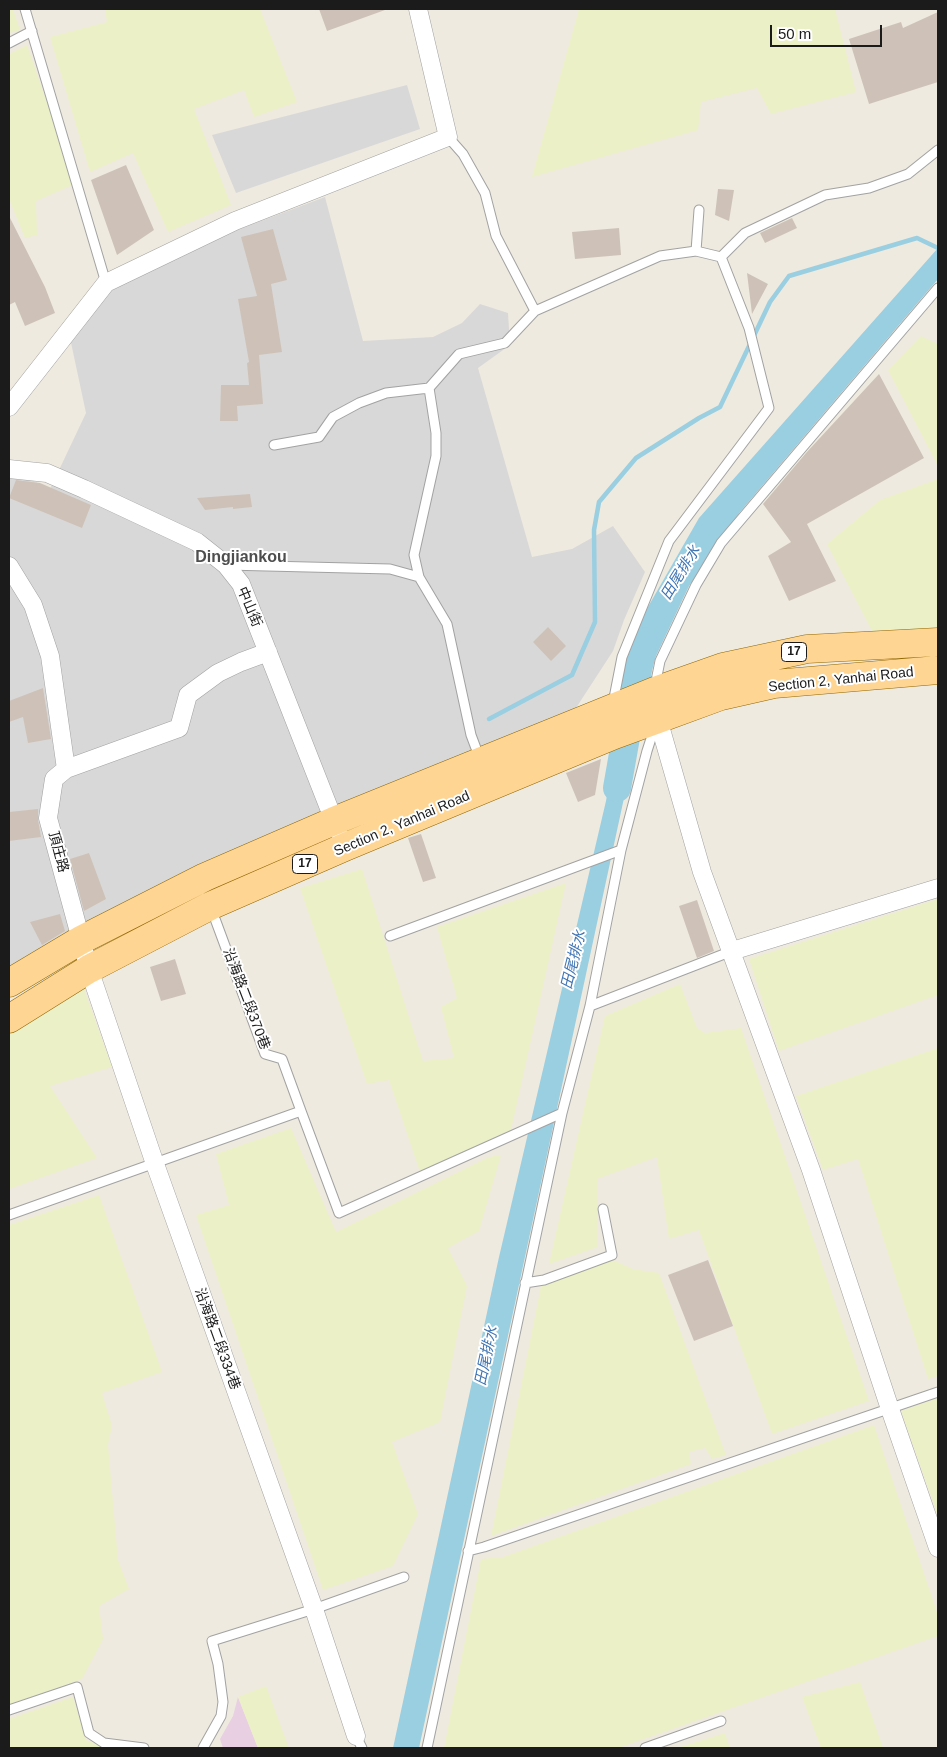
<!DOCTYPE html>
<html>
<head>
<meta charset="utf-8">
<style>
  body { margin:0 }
  #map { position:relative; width:947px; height:1757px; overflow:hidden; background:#eeeadf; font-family:Helvetica,sans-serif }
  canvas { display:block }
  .frame { position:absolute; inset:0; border:10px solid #1b1b1b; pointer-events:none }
  .scale { position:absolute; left:770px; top:25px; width:112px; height:22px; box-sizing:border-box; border:2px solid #1b1b1b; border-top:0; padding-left:6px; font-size:15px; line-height:18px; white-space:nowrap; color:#1b1b1b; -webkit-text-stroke:4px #fff; paint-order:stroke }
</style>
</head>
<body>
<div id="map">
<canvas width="947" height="1757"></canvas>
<div class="frame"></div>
<div class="scale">50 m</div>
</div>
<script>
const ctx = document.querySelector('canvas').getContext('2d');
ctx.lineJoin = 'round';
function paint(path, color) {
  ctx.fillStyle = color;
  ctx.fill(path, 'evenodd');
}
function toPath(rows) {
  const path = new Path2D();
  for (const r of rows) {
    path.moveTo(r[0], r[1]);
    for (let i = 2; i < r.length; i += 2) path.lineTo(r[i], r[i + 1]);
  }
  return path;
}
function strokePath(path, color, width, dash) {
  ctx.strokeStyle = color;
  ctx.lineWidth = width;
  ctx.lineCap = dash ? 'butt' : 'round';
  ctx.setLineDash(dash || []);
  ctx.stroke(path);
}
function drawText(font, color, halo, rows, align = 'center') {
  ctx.font = font + ' Helvetica,"Noto Sans TC",sans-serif';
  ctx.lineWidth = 4;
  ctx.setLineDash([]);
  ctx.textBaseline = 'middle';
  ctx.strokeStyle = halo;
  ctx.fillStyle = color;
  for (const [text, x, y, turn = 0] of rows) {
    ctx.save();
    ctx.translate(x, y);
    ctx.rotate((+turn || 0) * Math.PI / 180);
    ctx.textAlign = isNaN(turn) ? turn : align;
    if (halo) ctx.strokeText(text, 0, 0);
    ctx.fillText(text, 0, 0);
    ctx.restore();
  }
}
paint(toPath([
  [407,85,420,129,236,193,212,135],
  [325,197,363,341,433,337,462,323,480,304,508,313,510,345,478,368,532,557,572,549,613,526,645,572,624,620,613,651,574,711,9,970,9,476,19,474,50,489,86,413,70,338,109,292,192,247]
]), '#d9d8d8');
paint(toPath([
  [238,1697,258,1748,223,1748,220,1739,233,1716]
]), '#e8d0e2');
paint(toPath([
  [9,9,13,9,20,30,9,33],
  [105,9,260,9,297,102,254,117,244,90,194,109,231,205,168,232,133,153,90,172,50,37,107,22],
  [579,9,835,9,856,92,771,114,757,88,701,102,698,130,532,177],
  [27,45,75,184,36,201,37,235,25,238,9,199,9,54],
  [921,336,938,344,938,466,888,370],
  [938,479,938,635,888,641,887,630,872,631,827,544,880,500],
  [362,869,423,1061,454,1058,441,1007,457,998,437,927,566,883,511,1130,420,1172,389,1080,367,1084,300,888],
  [938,899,938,995,779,1051,749,959],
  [80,978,112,1067,50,1086,97,1158,9,1189,9,1020],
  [680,984,697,1028,705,1033,741,1028,869,1401,772,1434,699,1230,669,1239,657,1157,597,1179,598,1247,549,1264,605,1016],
  [938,1048,938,1376,928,1379,858,1159,823,1170,796,1096],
  [291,1128,336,1232,489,1157,501,1155,479,1231,448,1248,467,1286,440,1422,392,1442,418,1514,393,1566,323,1590,196,1215,229,1205,216,1154],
  [99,1195,162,1372,102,1393,112,1426,108,1445,118,1560,129,1589,99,1606,103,1639,82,1679,9,1705,9,1225],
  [613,1260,633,1269,659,1273,726,1455,712,1459,705,1448,689,1452,691,1464,491,1536,541,1286],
  [938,1398,938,1516,901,1411],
  [874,1425,938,1615,938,1636,618,1748,444,1748,481,1559,503,1557],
  [860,1682,883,1748,821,1748,802,1697],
  [266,1686,289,1748,258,1748,238,1697],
  [73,1697,86,1740,107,1748,9,1748,9,1719],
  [725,1733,730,1748,677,1748]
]), '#ebf0c7');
paint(toPath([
  [938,248,938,279,740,512,689,586,656,656,651,673,626,683,630,649,641,619,699,518],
  [635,747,419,1748,393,1748,499,1257,606,801,614,755]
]), '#9acee1');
strokePath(toPath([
  [489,719,572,675,595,622,594,530,599,502,636,458,699,418,720,407,770,302,789,276,917,238,938,248]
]), '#9acee1', 4.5);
strokePath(toPath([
  [617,788,643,641]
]), '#9acee1', 28);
paint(toPath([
  [319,9,384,9,385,10,327,31],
  [938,12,938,82,869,104,849,39,901,22,903,28],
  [126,165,154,230,117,255,91,180],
  [718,189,734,190,729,221,715,215],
  [9,216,45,287,55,313,25,326,15,302,9,305],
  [792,218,797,228,765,243,760,233],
  [619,228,621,255,575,259,572,232],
  [273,229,287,280,271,284,282,352,259,355,263,404,237,406,238,421,220,421,221,385,249,385,247,363,249,362,238,299,257,296,241,237],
  [747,273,768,284,752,314],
  [879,374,924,458,807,524,836,581,789,601,768,556,791,542,763,504,806,453],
  [16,480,40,483,91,505,82,528,9,498],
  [250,494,252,507,233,509,233,507,205,510,197,498],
  [548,627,566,646,551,661,533,642],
  [43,688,51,739,28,743,23,717,9,722,9,701],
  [601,759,595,795,578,802,566,773],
  [38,809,38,820,41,837,9,841,9,812],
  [421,834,436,878,423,882,408,838],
  [89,853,106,899,84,911,70,859],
  [697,900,714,951,697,958,679,906],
  [60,914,65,931,42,945,30,922],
  [175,959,186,994,161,1001,150,967],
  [708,1260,733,1326,694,1341,668,1275]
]), '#cec2b8');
const lane = toPath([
  [25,9,106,283],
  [9,43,32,31],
  [448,137,463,154,485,193,496,236,535,311,660,256,696,251,699,210],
  [721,257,745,233,825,195,869,188,908,174,938,150],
  [274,445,319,437,333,417,359,403,386,393,429,388],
  [226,565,390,569,419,577],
  [655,686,660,661,696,585,721,543,938,288],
  [613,703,622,657,669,541,769,408,749,328,721,257,696,251],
  [480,759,471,735,447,624,419,577,414,555,436,456,436,433,429,388,459,354,505,343,535,311],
  [211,908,265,1054,282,1059,301,1111],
  [390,936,621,850],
  [590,1006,732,951],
  [9,1215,301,1111,339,1213,562,1113],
  [525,1283,544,1280,612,1255,603,1209],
  [468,1551,484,1547,938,1392],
  [9,1710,77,1687,89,1733,104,1743,144,1748],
  [356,1736,362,1748],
  [203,1748,221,1716,223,1702,218,1664,212,1641,314,1609,404,1577],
  [427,1748,562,1113,590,1006,621,850,647,751,655,726],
  [645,1748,721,1721]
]);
const street = toPath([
  [9,407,106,283,235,221,448,137,418,9],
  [9,469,47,473,84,489,197,542,226,565,241,584,338,831],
  [9,566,33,605,50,656,66,769],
  [268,652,241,662,218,673,188,695,179,728,66,769,54,779,48,818,89,969,155,1164,314,1609,356,1736],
  [657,709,658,719,702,872,811,1170,890,1409,938,1548],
  [732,951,938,888]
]);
const primary = toPath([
  [9,983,81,940,205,877,334,821,655,691,723,667,807,649,938,642],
  [9,1019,89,969,210,906,345,847,614,735,658,719,721,696,774,684,938,670]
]);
strokePath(lane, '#a2a2a2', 11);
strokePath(street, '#a2a2a2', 19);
strokePath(primary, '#926800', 29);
strokePath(lane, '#fff', 9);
strokePath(street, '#fff', 18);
strokePath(primary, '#ffd593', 28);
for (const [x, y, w] of [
  [794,652,25],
  [305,864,25]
]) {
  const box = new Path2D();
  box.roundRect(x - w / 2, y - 9.5, w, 19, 4);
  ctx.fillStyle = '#fff';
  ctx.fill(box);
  strokePath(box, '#1b1b1b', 1);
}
drawText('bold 12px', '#1b1b1b', null, [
  ["17",794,652],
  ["17",305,864]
]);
drawText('14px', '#1b1b1b', '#fff', [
  ["中山街",249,607,67],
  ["Section 2, Yanhai Road",841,680,-6],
  ["Section 2, Yanhai Road",402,824,-23],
  ["頂庄路",58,852,75],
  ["沿海路二段370巷",246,999,69],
  ["沿海路二段334巷",217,1339,70]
]);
drawText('italic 15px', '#3f74b3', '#fff', [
  ["田尾排水",681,573,-58],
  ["田尾排水",574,960,-76],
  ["田尾排水",487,1356,-78]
]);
drawText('bold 16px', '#4e4e4e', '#fff', [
  ["Dingjiankou",241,558]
]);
</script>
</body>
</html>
